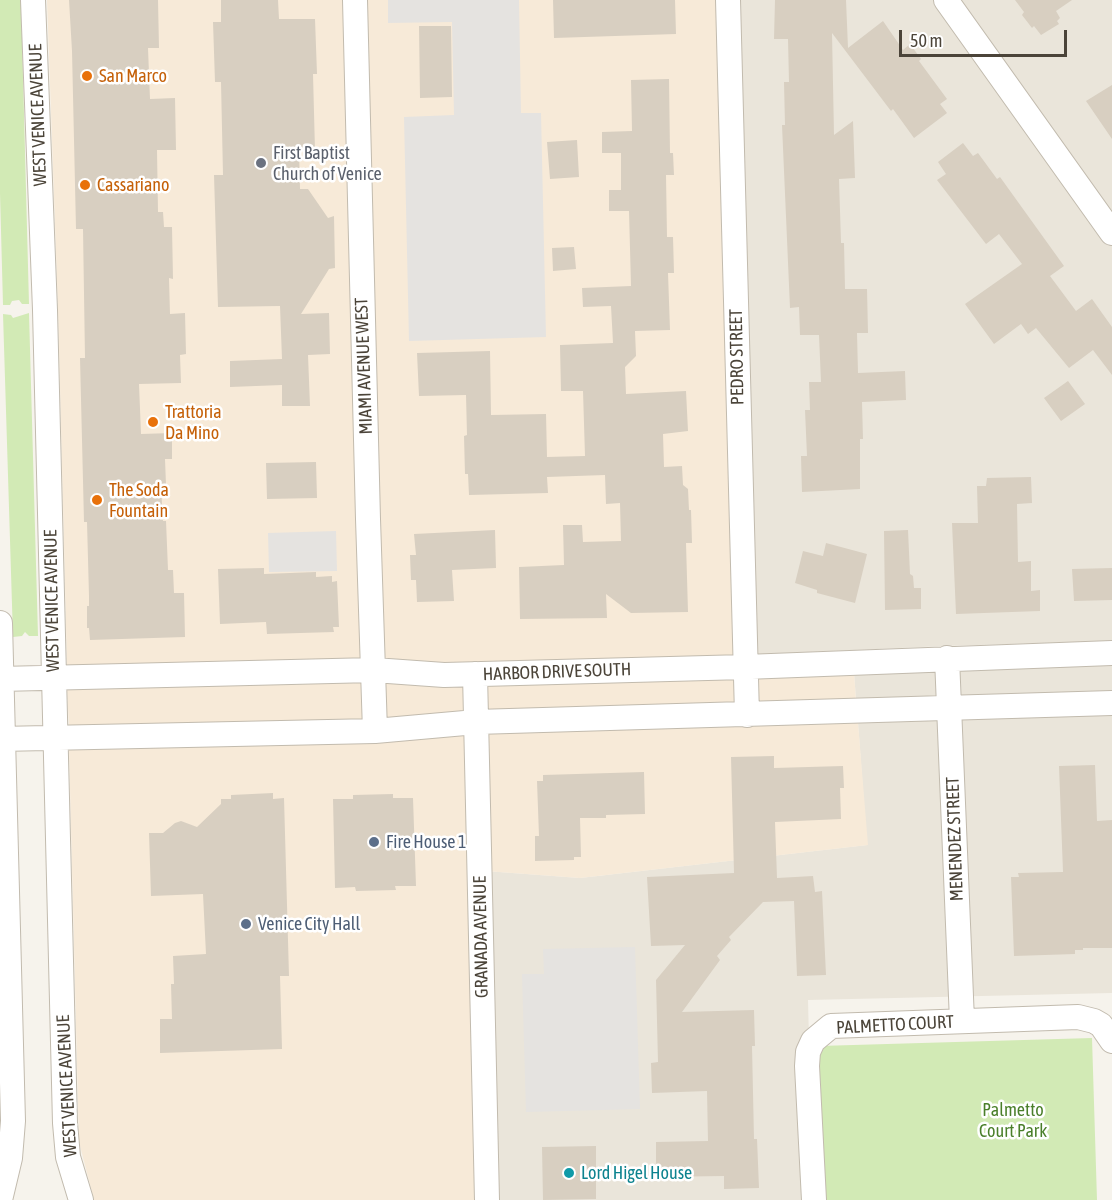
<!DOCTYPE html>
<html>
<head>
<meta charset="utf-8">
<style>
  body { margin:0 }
  #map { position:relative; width:1112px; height:1200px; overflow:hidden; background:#f6f3ec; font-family:"Asap Condensed",sans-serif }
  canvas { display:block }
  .scale { position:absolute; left:899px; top:30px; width:168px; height:27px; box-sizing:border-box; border:3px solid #4b4439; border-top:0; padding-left:8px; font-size:18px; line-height:21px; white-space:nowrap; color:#4b4439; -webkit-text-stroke:4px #fff; paint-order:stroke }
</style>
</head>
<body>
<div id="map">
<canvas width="1112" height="1200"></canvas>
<div class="scale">50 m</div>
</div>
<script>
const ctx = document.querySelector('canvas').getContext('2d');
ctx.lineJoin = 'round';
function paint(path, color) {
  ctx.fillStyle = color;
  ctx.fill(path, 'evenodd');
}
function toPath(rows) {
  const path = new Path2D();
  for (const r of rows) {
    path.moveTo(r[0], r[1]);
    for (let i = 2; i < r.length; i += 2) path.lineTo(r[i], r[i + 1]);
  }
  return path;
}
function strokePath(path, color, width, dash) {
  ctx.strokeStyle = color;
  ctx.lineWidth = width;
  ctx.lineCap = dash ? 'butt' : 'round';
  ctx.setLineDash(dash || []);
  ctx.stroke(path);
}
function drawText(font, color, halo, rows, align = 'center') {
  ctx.font = font + ' "Asap Condensed",sans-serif';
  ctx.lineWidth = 5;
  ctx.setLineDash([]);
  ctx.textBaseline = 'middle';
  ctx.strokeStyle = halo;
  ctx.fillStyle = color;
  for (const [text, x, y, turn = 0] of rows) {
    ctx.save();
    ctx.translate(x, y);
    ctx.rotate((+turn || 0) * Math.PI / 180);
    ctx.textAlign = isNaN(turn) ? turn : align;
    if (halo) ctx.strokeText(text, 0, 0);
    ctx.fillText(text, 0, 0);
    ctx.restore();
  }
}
paint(toPath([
  [736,0,1112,0,1112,641,943,646,746,655],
  [1112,665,1112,692,856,700,854,673],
  [1112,715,1112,993,808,1000,813,1200,475,1200,472,870,580,878,867,845,858,723]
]), '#eae5da');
paint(toPath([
  [47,0,736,0,746,655,445,663,386,658,67,666,58,309],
  [854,673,856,700,475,710,375,719,69,727,67,689],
  [858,723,868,845,580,878,472,870,475,1200,94,1200,79,1142,69,750,363,743,476,734]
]), '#f7ead8');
paint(toPath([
  [0,0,21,0,29,304,22,304,19,300,12,301,10,305,3,305,0,193],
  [29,313,38,636,29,636,25,632,22,636,13,637,3,314,11,315,13,318],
  [1092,1038,1097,1200,824,1200,819,1046]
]), '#d2eab5');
paint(toPath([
  [388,0,519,0,521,113,541,113,546,337,409,341,404,117,454,115,452,22,388,23],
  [336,531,337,571,269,572,268,533],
  [635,947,640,1109,526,1112,522,974,544,974,543,949]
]), '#e5e3e0');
paint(toPath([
  [69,0,158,0,159,48,148,48,150,99,175,98,176,150,157,150,158,212,163,212,164,227,172,227,173,279,169,278,170,314,185,313,186,354,180,355,181,383,139,384,141,434,172,433,172,459,165,459,166,485,161,486,163,521,166,521,168,570,173,570,174,593,184,593,185,637,90,640,89,628,87,628,87,606,89,606,89,596,87,522,84,522,80,358,85,358,83,229,76,229,72,51],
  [221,0,278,0,279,19,315,19,317,74,313,74,315,151,299,151,300,189,308,189,328,218,334,216,335,268,329,269,301,314,329,313,330,354,308,355,310,406,282,406,282,385,230,387,230,361,282,359,280,306,218,307,214,175,223,175,221,82,215,82,213,22,221,22],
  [553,0,675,0,676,34,554,38],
  [775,0,846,0,848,48,883,21,903,50,910,44,921,59,919,61,947,99,940,104,947,113,914,138,893,109,891,111,832,33,834,135,853,121,855,178,839,179,841,243,844,243,845,289,867,289,868,333,857,333,858,373,905,371,906,400,862,402,863,439,860,439,860,489,802,492,801,456,807,456,805,410,810,410,809,382,821,382,819,335,800,335,799,307,790,308,782,125,785,125,784,82,789,82,788,39,774,39],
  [1015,0,1072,0,1056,11,1060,18,1057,21,1059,24,1041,35,1034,26,1032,28,1022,15,1024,12],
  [419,26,451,26,452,97,420,98],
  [669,79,670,153,673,153,674,175,666,175,667,237,673,237,674,273,668,273,670,330,635,331,636,356,625,367,626,394,686,391,688,431,663,434,664,467,682,466,683,485,688,489,689,510,691,510,692,543,686,543,688,612,631,613,606,594,607,618,520,619,519,567,564,565,563,525,582,525,583,542,621,541,620,503,606,504,605,475,547,477,548,493,469,495,468,474,465,474,464,436,467,435,466,395,419,396,417,353,490,351,491,415,546,414,547,457,585,456,583,391,561,391,560,345,613,343,611,306,583,307,582,288,631,286,629,211,609,211,609,190,621,190,621,153,602,153,602,132,632,131,631,80],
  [1112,85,1112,139,1086,101],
  [577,140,579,177,550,179,547,142],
  [963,143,973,156,978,153,997,179,1000,177,1064,266,1050,276,1076,311,1092,299,1112,327,1112,375,1093,350,1069,368,1036,328,1028,334,1021,324,994,344,965,304,1022,264,999,234,986,244,937,180,946,174,938,162],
  [574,247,576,269,553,271,552,248],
  [1068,381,1085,404,1061,421,1044,398],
  [316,462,317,498,267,499,266,463],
  [1031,477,1032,503,1017,504,1018,562,1031,561,1031,591,1040,590,1040,611,956,614,952,523,978,523,977,486,986,486,987,478],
  [495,530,496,568,452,570,454,601,417,602,416,580,411,580,410,555,416,555,414,534],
  [908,530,910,574,913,576,914,588,921,588,921,609,885,610,884,531],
  [826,543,867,554,855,603,817,593,817,590,795,583,803,551,823,556],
  [264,568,264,574,316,572,316,577,332,576,332,582,337,581,339,627,333,627,334,632,267,634,266,622,220,624,218,569],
  [1112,568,1112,600,1074,601,1072,569],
  [774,756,774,768,843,766,844,788,840,788,841,819,775,822,777,878,813,876,815,892,822,891,826,975,797,976,794,901,763,902,729,937,731,940,717,956,720,960,682,1012,754,1010,755,1046,752,1046,754,1139,757,1139,759,1188,724,1189,724,1176,656,1177,656,1142,708,1141,707,1091,652,1093,651,1063,658,1062,656,980,685,945,651,946,647,877,734,873,731,757],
  [1095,765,1097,821,1112,820,1112,948,1083,948,1083,950,1075,950,1075,954,1014,956,1011,877,1019,877,1018,873,1063,872,1059,766],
  [644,772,645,814,606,815,606,818,580,818,581,857,574,857,574,860,535,861,535,836,539,836,537,781,543,781,543,775],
  [273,793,273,799,284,798,289,976,280,976,282,1049,160,1053,160,1019,172,1019,171,984,174,984,173,956,206,954,203,894,151,896,149,833,163,833,175,823,181,821,197,827,221,804,221,799,231,799,231,795],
  [393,794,393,798,413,798,416,886,395,886,396,890,356,891,355,887,335,888,333,799,353,799,353,795],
  [596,1146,596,1199,543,1200,542,1147]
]), '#d8cfc1');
const minor = toPath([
  [33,0,45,310,65,1123,68,1157,81,1200],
  [355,0,368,519,375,731],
  [728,0,747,715],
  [946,0,1112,233],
  [0,623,13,1121,10,1158,0,1200],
  [947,658,962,1021],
  [475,674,487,1200],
  [0,679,374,670,444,675,745,667,1112,653],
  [0,739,375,731,476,722,1112,703],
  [814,1200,807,1066,808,1052,813,1041,831,1026,1078,1017,1094,1021,1101,1025,1112,1041]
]);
strokePath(minor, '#c2bbae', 26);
strokePath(minor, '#fff', 24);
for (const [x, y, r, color] of [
  [87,76,6,"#e8710a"],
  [261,163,6,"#6b7280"],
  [85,185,6,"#e8710a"],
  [153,422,6,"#e8710a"],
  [97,500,6,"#e8710a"],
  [374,842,6,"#5c6f8a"],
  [246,924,6,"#5c6f8a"],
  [569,1173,6,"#0f9aa8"]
]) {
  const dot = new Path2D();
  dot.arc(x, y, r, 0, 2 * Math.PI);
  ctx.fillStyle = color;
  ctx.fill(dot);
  strokePath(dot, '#fff', 2);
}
drawText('18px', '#c56008', '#fff', [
  ["San Marco",99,76],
  ["Cassariano",97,185],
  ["Trattoria",165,412],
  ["Da Mino",165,433],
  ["The Soda",109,490],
  ["Fountain",109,511]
], 'left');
drawText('18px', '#4b4439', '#fff', [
  ["WEST VENICE AVENUE",38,115,-92],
  ["PEDRO STREET",737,357,-91],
  ["MIAMI AVENUE WEST",364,366,-92],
  ["WEST VENICE AVENUE",52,601,-91],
  ["HARBOR DRIVE SOUTH",557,672,-2],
  ["MENENDEZ STREET",955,839,-92],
  ["GRANADA AVENUE",481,937,-91],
  ["PALMETTO COURT",895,1025,-3],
  ["WEST VENICE AVENUE",67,1086,-93]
]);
drawText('18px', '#5b616d', '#fff', [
  ["First Baptist",273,153],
  ["Church of Venice",273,174]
], 'left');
drawText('18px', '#4e5e75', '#fff', [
  ["Fire House 1",386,842],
  ["Venice City Hall",258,924]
], 'left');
drawText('18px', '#4a7f2a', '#fff', [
  ["Palmetto",1013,1110],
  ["Court Park",1013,1131]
]);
drawText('18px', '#0d838f', '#fff', [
  ["Lord Higel House",581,1173]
], 'left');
</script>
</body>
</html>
